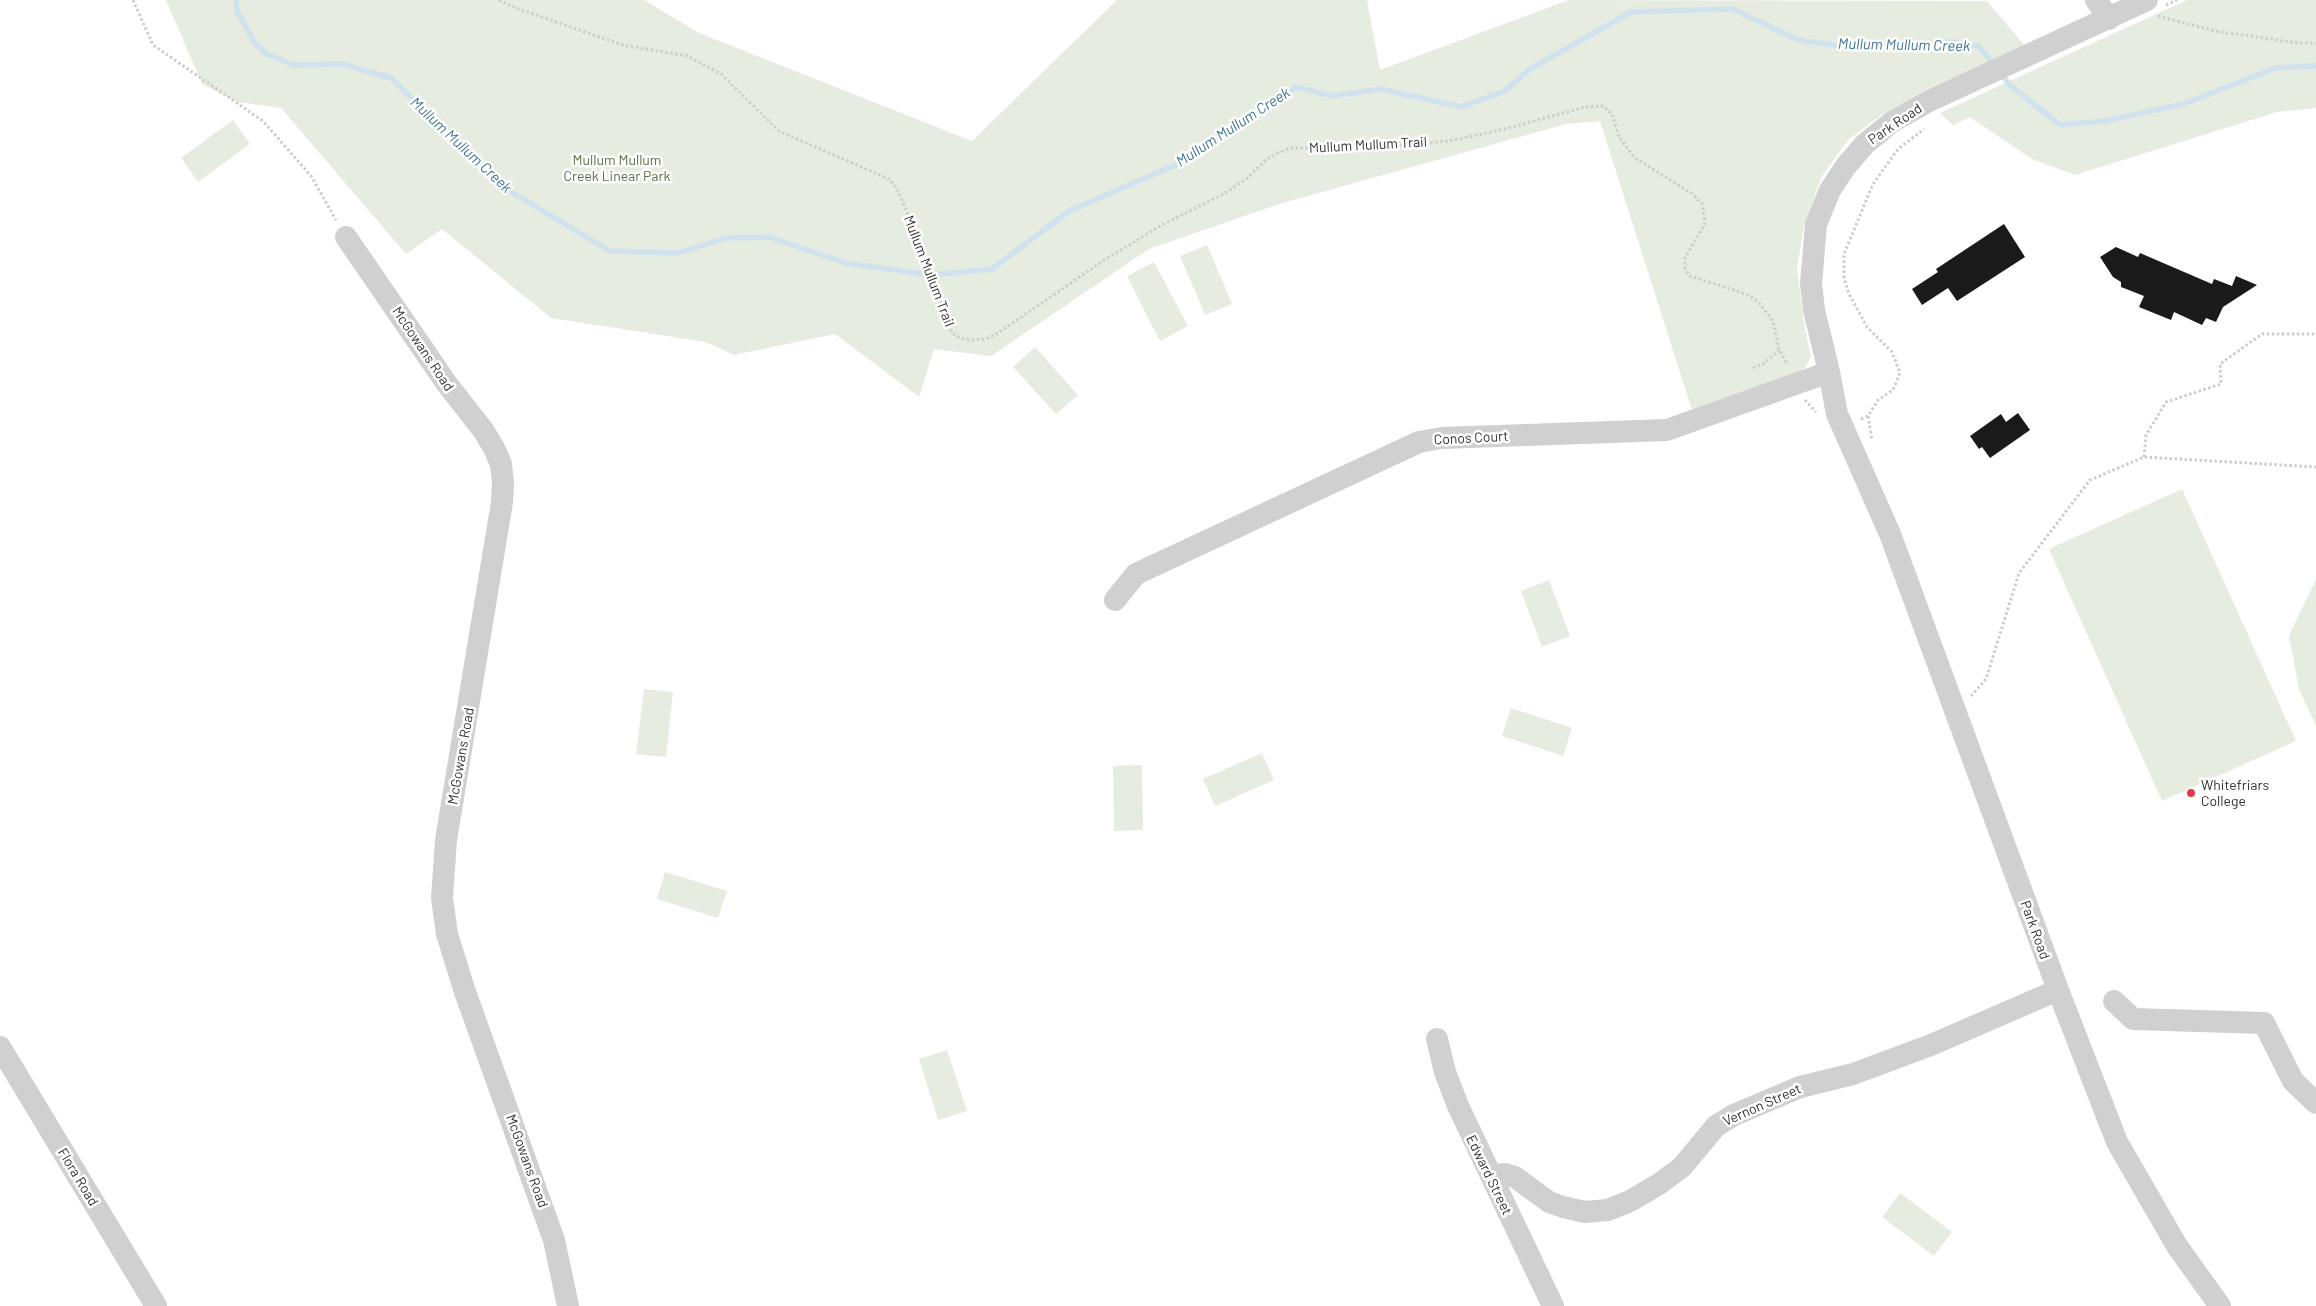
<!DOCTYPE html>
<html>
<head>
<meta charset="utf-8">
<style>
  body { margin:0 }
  canvas { display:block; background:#fff }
</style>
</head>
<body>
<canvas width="2316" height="1306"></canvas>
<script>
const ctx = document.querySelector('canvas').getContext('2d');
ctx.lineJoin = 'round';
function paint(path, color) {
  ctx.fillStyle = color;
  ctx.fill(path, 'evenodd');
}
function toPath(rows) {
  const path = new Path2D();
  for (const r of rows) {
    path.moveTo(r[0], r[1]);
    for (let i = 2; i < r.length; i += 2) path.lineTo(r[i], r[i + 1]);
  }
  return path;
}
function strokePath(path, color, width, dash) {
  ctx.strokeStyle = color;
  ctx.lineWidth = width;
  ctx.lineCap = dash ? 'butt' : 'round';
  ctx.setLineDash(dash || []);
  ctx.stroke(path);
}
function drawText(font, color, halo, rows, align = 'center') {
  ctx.font = font + ' Barlow,sans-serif';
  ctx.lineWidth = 5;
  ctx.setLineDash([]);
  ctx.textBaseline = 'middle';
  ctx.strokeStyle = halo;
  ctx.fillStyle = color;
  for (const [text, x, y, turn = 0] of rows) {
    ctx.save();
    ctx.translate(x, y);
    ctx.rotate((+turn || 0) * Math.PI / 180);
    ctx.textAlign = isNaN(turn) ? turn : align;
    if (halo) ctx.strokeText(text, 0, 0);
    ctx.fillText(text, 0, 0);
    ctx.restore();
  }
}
paint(toPath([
  [166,0,644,0,699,33,972,141,1117,0,1367,0,1380,70,1569,0,1987,1,2025,46,1927,89,1880,116,1848,140,1822,176,1804,225,1797,268,1804,324,1811,357,1805,368,1783,380,1692,410,1600,121,1566,124,1279,204,1149,249,991,356,934,349,919,397,835,334,734,355,706,342,551,318,442,229,406,254,281,108,238,102,202,84],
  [2187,0,2316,0,2316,108,2277,112,2075,175,2032,159,1970,117,1953,125,1940,113],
  [233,120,250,144,198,182,181,158],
  [1207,245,1232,304,1205,315,1180,256],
  [1154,262,1188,326,1160,341,1127,276],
  [1035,347,1078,395,1056,414,1013,367],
  [2182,489,2296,741,2162,801,2049,549],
  [2316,579,2316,726,2299,689,2289,636],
  [1549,580,1570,636,1542,647,1521,591],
  [644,689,673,692,666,757,636,754],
  [1511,708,1572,728,1563,756,1502,736],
  [1262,753,1274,780,1215,806,1203,779],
  [1142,765,1143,830,1114,831,1113,766],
  [665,872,727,891,718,918,657,899],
  [947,1050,967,1111,938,1120,919,1059],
  [1900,1193,1952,1232,1934,1256,1882,1217]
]), '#e6ecdf');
strokePath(toPath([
  [236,0,237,11,254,42,267,54,293,65,342,64,391,78,503,187,610,251,678,253,725,238,769,237,846,263,930,275,992,269,1069,211,1173,166,1296,87,1332,96,1381,89,1461,107,1505,91,1530,69,1631,12,1733,9,1798,40,1854,48,1957,42,1978,46,1994,65],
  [2001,74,2010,85,2060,125,2105,121,2183,104,2276,68,2316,66]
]), '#cfe2ee', 5.5);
paint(toPath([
  [2004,224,2025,257,1957,301,1948,288,1922,305,1912,289,1938,272,1936,269],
  [2116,247,2138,257,2140,253,2212,284,2214,279,2232,286,2236,276,2257,285,2223,307,2216,322,2206,318,2202,325,2174,312,2171,320,2139,307,2144,296,2121,287,2121,282,2113,277,2100,257],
  [2018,413,2030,430,1990,458,1982,447,1979,449,1970,436,2001,414,2006,422]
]), '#1a1a1a');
strokePath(toPath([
  [133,0,153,45,263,121,311,176,336,220],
  [499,0,516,8,623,45,687,56,721,74,779,131,889,179,897,189,905,207,952,333,960,338,974,340,986,339,998,333,1103,261,1160,226,1227,192,1246,179,1267,159,1278,153,1291,148,1366,148,1449,141,1505,129,1585,107,1603,106,1612,114,1619,137,1635,158,1691,193,1702,203,1705,224,1685,258,1685,269,1690,276,1737,291,1750,296,1760,304,1773,321,1779,350,1788,365],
  [2166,5,2177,0],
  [2158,16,2215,31,2298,43,2316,43],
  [1753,368,1763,364,1779,350],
  [1805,400,1816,412],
  [1868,416,1872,440],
  [1861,419,1868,416,1878,400,1893,390,1900,373,1892,352,1867,327,1849,294,1844,278,1844,254,1873,184,1898,149,1924,129],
  [2144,457,2146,435,2166,402,2221,384,2220,364,2262,334,2316,334],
  [1971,696,1986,679,2019,573,2090,480,2144,457,2316,467]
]), '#cdcdcd', 3, [2.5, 2.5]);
strokePath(toPath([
  [2096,0,2109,19],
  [2147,0,1929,101,1892,122,1865,144,1846,166,1830,190,1816,224,1811,284,1814,310,1829,372,1837,414,1890,534,2058,990,2117,1142,2177,1246,2220,1306],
  [346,237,447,384,483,430,494,448,501,464,503,483,502,502,446,840,442,898,447,934,465,992,554,1240,568,1306],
  [1115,600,1136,574,1419,442,1442,438,1667,430,1829,372],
  [2114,1001,2133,1019,2264,1023,2293,1081,2316,1103],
  [1437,1039,1445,1072,1458,1106,1553,1306],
  [0,1047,156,1306],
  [1491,1176,1505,1174,1515,1177,1549,1202,1563,1207,1585,1212,1608,1210,1630,1201,1659,1184,1682,1167,1716,1126,1734,1115,1800,1087,1853,1074,1931,1045,2058,990]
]), '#d0d0d0', 22);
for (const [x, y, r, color] of [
  [2191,793,5,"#e63946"]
]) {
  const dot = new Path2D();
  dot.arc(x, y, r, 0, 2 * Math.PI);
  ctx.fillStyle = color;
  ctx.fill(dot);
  strokePath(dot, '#fff', 2);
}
drawText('14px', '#333', '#fff', [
  ["Park Road",1895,124,-34],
  ["Mullum Mullum Trail",1368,145,-3],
  ["Mullum Mullum Trail",929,271,69],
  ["McGowans Road",423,349,56],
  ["Conos Court",1471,438,-3],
  ["McGowans Road",461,756,-80],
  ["Park Road",2035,930,70],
  ["Vernon Street",1762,1105,-24],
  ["McGowans Road",527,1161,70],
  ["Edward Street",1489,1175,64],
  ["Flora Road",78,1177,59]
]);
drawText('14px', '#56703f', '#fff', [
  ["Mullum Mullum",617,160],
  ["Creek Linear Park",617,176]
]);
drawText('14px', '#333', '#fff', [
  ["Whitefriars",2201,785],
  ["College",2201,801]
], 'left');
drawText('italic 15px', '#3f7597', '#fff', [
  ["Mullum Mullum Creek",1904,45,1],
  ["Mullum Mullum Creek",1233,127,-33],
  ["Mullum Mullum Creek",461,145,43]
]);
</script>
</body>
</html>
